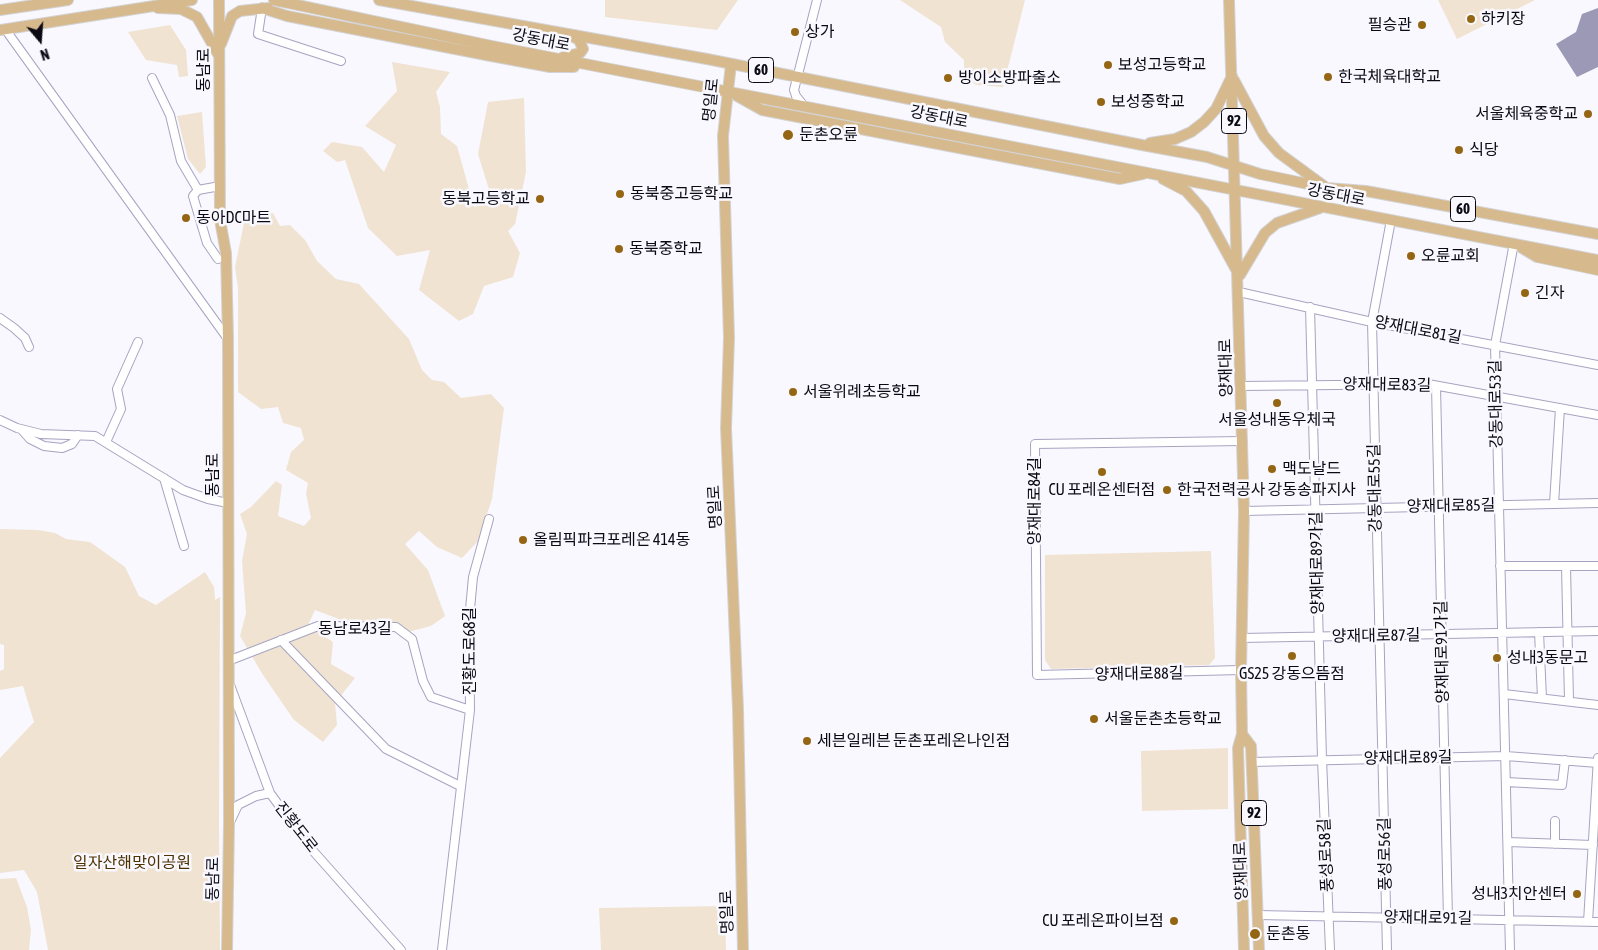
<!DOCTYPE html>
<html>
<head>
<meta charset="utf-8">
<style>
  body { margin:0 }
  #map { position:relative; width:1598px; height:950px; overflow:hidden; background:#f9f8ff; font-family:"Asap Condensed",sans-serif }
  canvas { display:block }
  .north { position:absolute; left:15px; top:15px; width:50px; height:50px; -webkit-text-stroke:4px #f9f8ff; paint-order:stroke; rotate:162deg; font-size:14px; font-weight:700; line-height:20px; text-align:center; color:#0b0a14 }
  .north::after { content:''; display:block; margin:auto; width:18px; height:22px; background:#0b0a14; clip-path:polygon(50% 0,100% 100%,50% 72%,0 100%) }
</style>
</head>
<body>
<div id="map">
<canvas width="1598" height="950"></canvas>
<div class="north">N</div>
</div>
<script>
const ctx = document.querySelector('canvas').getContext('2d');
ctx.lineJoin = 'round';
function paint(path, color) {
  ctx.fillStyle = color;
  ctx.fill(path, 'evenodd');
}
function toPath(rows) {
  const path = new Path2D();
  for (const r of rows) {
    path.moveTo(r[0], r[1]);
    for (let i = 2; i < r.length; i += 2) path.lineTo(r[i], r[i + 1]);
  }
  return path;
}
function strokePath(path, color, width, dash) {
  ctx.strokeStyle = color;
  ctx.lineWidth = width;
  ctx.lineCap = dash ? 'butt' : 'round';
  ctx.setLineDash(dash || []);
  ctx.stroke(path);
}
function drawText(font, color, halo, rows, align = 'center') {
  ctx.font = font + ' "Asap Condensed","Noto Sans KR",sans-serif';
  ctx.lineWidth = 5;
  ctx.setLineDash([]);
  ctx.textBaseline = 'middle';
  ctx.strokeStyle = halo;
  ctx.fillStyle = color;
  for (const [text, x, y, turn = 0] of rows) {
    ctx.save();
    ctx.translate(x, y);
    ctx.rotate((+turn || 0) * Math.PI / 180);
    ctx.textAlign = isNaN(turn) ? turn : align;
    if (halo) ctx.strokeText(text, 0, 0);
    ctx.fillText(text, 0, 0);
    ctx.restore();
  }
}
paint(toPath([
  [605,0,738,0,717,30,605,17],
  [900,0,1025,0,1003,87,976,85,964,75,964,60,945,42,941,27],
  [1438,0,1535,0,1457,39],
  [170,25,186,50,188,76,179,77,177,65,146,60,128,32],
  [392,62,450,72,436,92,440,107,441,134,457,146,474,207,486,204,491,196,478,154,488,102,524,98,526,172,515,224,508,231,520,253,513,277,484,286,473,314,459,321,419,290,430,250,397,256,368,228,345,160,337,162,323,151,332,142,362,147,384,172,396,145,365,126,397,91],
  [202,112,206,167,200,174,188,159,177,116],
  [273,213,280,226,290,225,305,240,317,261,336,279,359,284,409,339,422,370,432,380,444,382,461,398,491,394,504,408,492,499,478,541,462,558,437,547,419,531,405,544,428,570,445,616,431,626,408,632,389,622,359,623,339,619,315,610,308,625,333,642,331,664,355,678,335,703,337,725,323,742,294,720,263,675,240,636,246,613,242,561,247,534,240,514,251,507,276,481,282,485,278,516,304,526,311,518,306,494,308,483,286,470,291,452,304,440,301,428,283,423,278,407,261,409,238,392,238,288,235,267,245,218],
  [0,529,38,530,55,533,66,539,90,542,125,567,139,596,156,605,205,572,214,587,215,600,220,597,219,826,220,950,48,950,37,892,24,870,0,873,0,758,34,722,23,686,0,690,0,671,4,669,4,645,0,644],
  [1211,551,1215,658,1209,665,1051,669,1045,660,1045,555],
  [1228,748,1228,809,1142,811,1141,751],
  [16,878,27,907,31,930,29,950,0,950,0,879],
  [725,906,726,950,601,950,599,908]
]), '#f0e3d1');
paint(toPath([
  [1598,8,1598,67,1577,77,1556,44,1576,32,1582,14]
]), '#9c99b7');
const minor = toPath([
  [262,8,258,34,341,61],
  [5,29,228,339],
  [152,78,170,115,181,161,198,190],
  [804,106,796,96,794,90,817,0],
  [218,259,207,243,193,196,198,190,220,186],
  [1239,292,1372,322,1598,365],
  [1310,307,1322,759,1330,950],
  [0,318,14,328,25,338,29,347],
  [1242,386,1428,384,1598,415],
  [1436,386,1448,919],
  [0,420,17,428,41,434,95,436,183,490,208,499,228,503],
  [22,430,30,439,44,446,62,448,72,444,78,435],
  [106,442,121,409,117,389,138,342],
  [164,478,184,546],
  [1554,504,1560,408],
  [1244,511,1598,503],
  [1500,566,1598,566],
  [1566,566,1569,701],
  [1539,632,1542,698],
  [1242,638,1598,631],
  [281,640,386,749,460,786],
  [228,661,318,626,396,627,412,639,423,681,431,697,470,710],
  [1241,670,1037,675,1035,444,1243,441],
  [230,685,270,793,307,844,401,950],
  [1504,694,1598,705],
  [1252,762,1506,756,1598,763],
  [1506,782,1562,785,1565,760],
  [231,820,238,805,256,796,270,793],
  [1508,842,1593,845],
  [1555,844,1555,821],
  [1258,915,1598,922],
  [1588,922,1598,758],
  [442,950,470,710,469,620,473,577,489,519],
  [1387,950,1372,322,1391,220],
  [1510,950,1495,345,1514,243]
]);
const major = toPath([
  [219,0,220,220,226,253,228,339,229,824,227,950],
  [274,0,492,46,1598,260],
  [379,0,707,59,1142,145,1207,157,1260,174,1327,188,1366,191,1598,234],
  [1229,0,1244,511,1241,670,1242,734,1238,748,1244,950],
  [158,8,181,9,197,17,218,54],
  [262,8,287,16,486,55,550,67,574,67],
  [0,10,68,0],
  [0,30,192,0],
  [221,44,232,16,240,11,268,8],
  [563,57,580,53,583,49,579,40,572,36],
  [731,64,723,136,729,338,726,428,738,709,743,950],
  [1234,80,1264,136,1279,153,1324,186],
  [737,96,762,110,1120,179,1143,174],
  [1150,143,1175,139,1191,132,1204,122,1216,109,1232,76],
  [1163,179,1186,191,1204,211,1238,273],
  [1522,248,1537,257,1598,270],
  [1240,275,1265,233,1277,223,1320,208],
  [1242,734,1251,746,1259,950]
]);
strokePath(minor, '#a6a4c1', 10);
strokePath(major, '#d3d3d5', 12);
strokePath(minor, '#fff', 8);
strokePath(major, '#d6ba8e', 10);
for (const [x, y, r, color] of [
  [1471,19,5,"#946613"],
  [1422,25,5,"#946613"],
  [795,32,5,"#946613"],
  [1108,65,5,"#946613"],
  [1328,77,5,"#946613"],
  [948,78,5,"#946613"],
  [1101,102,5,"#946613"],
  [1588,114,5,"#946613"],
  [788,135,6,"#946613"],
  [1459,150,5,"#946613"],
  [620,194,5,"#946613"],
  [540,199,5,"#946613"],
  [186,218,5,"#946613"],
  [619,249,5,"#946613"],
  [1411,256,5,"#946613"],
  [1525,293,5,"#946613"],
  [793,392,5,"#946613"],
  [1277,403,5,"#946613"],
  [1272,469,5,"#946613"],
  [1102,472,5,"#946613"],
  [1167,490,5,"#946613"],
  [523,540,5,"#946613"],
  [1292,656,5,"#946613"],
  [1497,658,5,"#946613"],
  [1094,719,5,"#946613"],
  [807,741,5,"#946613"],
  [1577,894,5,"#946613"],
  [1174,921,5,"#946613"],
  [1255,934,6,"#946613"]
]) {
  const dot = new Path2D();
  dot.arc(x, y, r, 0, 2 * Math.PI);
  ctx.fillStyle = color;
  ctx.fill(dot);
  strokePath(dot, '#f9f8ff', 2);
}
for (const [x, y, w] of [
  [761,70,25],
  [1234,121,25],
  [1463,209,25],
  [1254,813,25]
]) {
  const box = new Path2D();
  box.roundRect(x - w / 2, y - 12.5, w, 25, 4);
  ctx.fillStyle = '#f9f8ff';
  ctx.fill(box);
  strokePath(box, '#0b0a14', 1);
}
drawText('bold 15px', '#0b0a14', null, [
  ["60",761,70],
  ["92",1234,121],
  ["60",1463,209],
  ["92",1254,813]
]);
drawText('16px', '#0b0a14', '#f9f8ff', [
  ["하키장",1481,19],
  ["필승관",1412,25,"right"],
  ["상가",805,32],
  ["보성고등학교",1118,65],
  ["한국체육대학교",1338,77],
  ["방이소방파출소",958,78],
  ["보성중학교",1111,102],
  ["서울체육중학교",1578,114,"right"],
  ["둔촌오륜",799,135],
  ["식당",1469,150],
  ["동북중고등학교",630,194],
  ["동북고등학교",530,199,"right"],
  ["동아DC마트",196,218],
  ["동북중학교",629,249],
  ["오륜교회",1421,256],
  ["긴자",1535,293],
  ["서울위례초등학교",803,392],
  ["서울성내동우체국",1277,420,"center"],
  ["맥도날드",1282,469],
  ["CU 포레온센터점",1102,490,"center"],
  ["한국전력공사 강동송파지사",1177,490],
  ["올림픽파크포레온 414동",533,540],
  ["성내3동문고",1507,658],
  ["GS25 강동으뜸점",1292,674,"center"],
  ["서울둔촌초등학교",1104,719],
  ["세븐일레븐 둔촌포레온나인점",817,741],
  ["성내3치안센터",1567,894,"right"],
  ["CU 포레온파이브점",1164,921,"right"],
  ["둔촌동",1266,934]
], 'left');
drawText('16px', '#0b0a14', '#f9f8ff', [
  ["강동대로",541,40,11],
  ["동남로",204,70,-90],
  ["명일로",711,100,-84],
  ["강동대로",939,117,11],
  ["강동대로",1336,195,11],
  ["양재대로81길",1418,330,11],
  ["양재대로",1226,368,-91],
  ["양재대로83길",1387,385,1],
  ["강동대로53길",1496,404,-91],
  ["동남로",213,475,-90],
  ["강동대로55길",1375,488,-91],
  ["양재대로84길",1035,501,-90],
  ["양재대로85길",1451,506,-1],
  ["명일로",715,507,-93],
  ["양재대로89가길",1317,563,-91],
  ["동남로43길",355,629],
  ["양재대로87길",1376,636,-1],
  ["진황도로68길",470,651,-90],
  ["양재대로91가길",1442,652,-91],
  ["양재대로88길",1139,674,-1],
  ["양재대로89길",1408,758,-1],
  ["진황도로",296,827,52],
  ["풍성로56길",1385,854,-91],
  ["풍성로58길",1326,855,-93],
  ["양재대로",1241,871,-92],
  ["동남로",213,879,-89],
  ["명일로",727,912,-92],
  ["양재대로91길",1428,918,1]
]);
drawText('16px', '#4e3200', '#f9f8ff', [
  ["일자산해맞이공원",132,863]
]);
</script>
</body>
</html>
